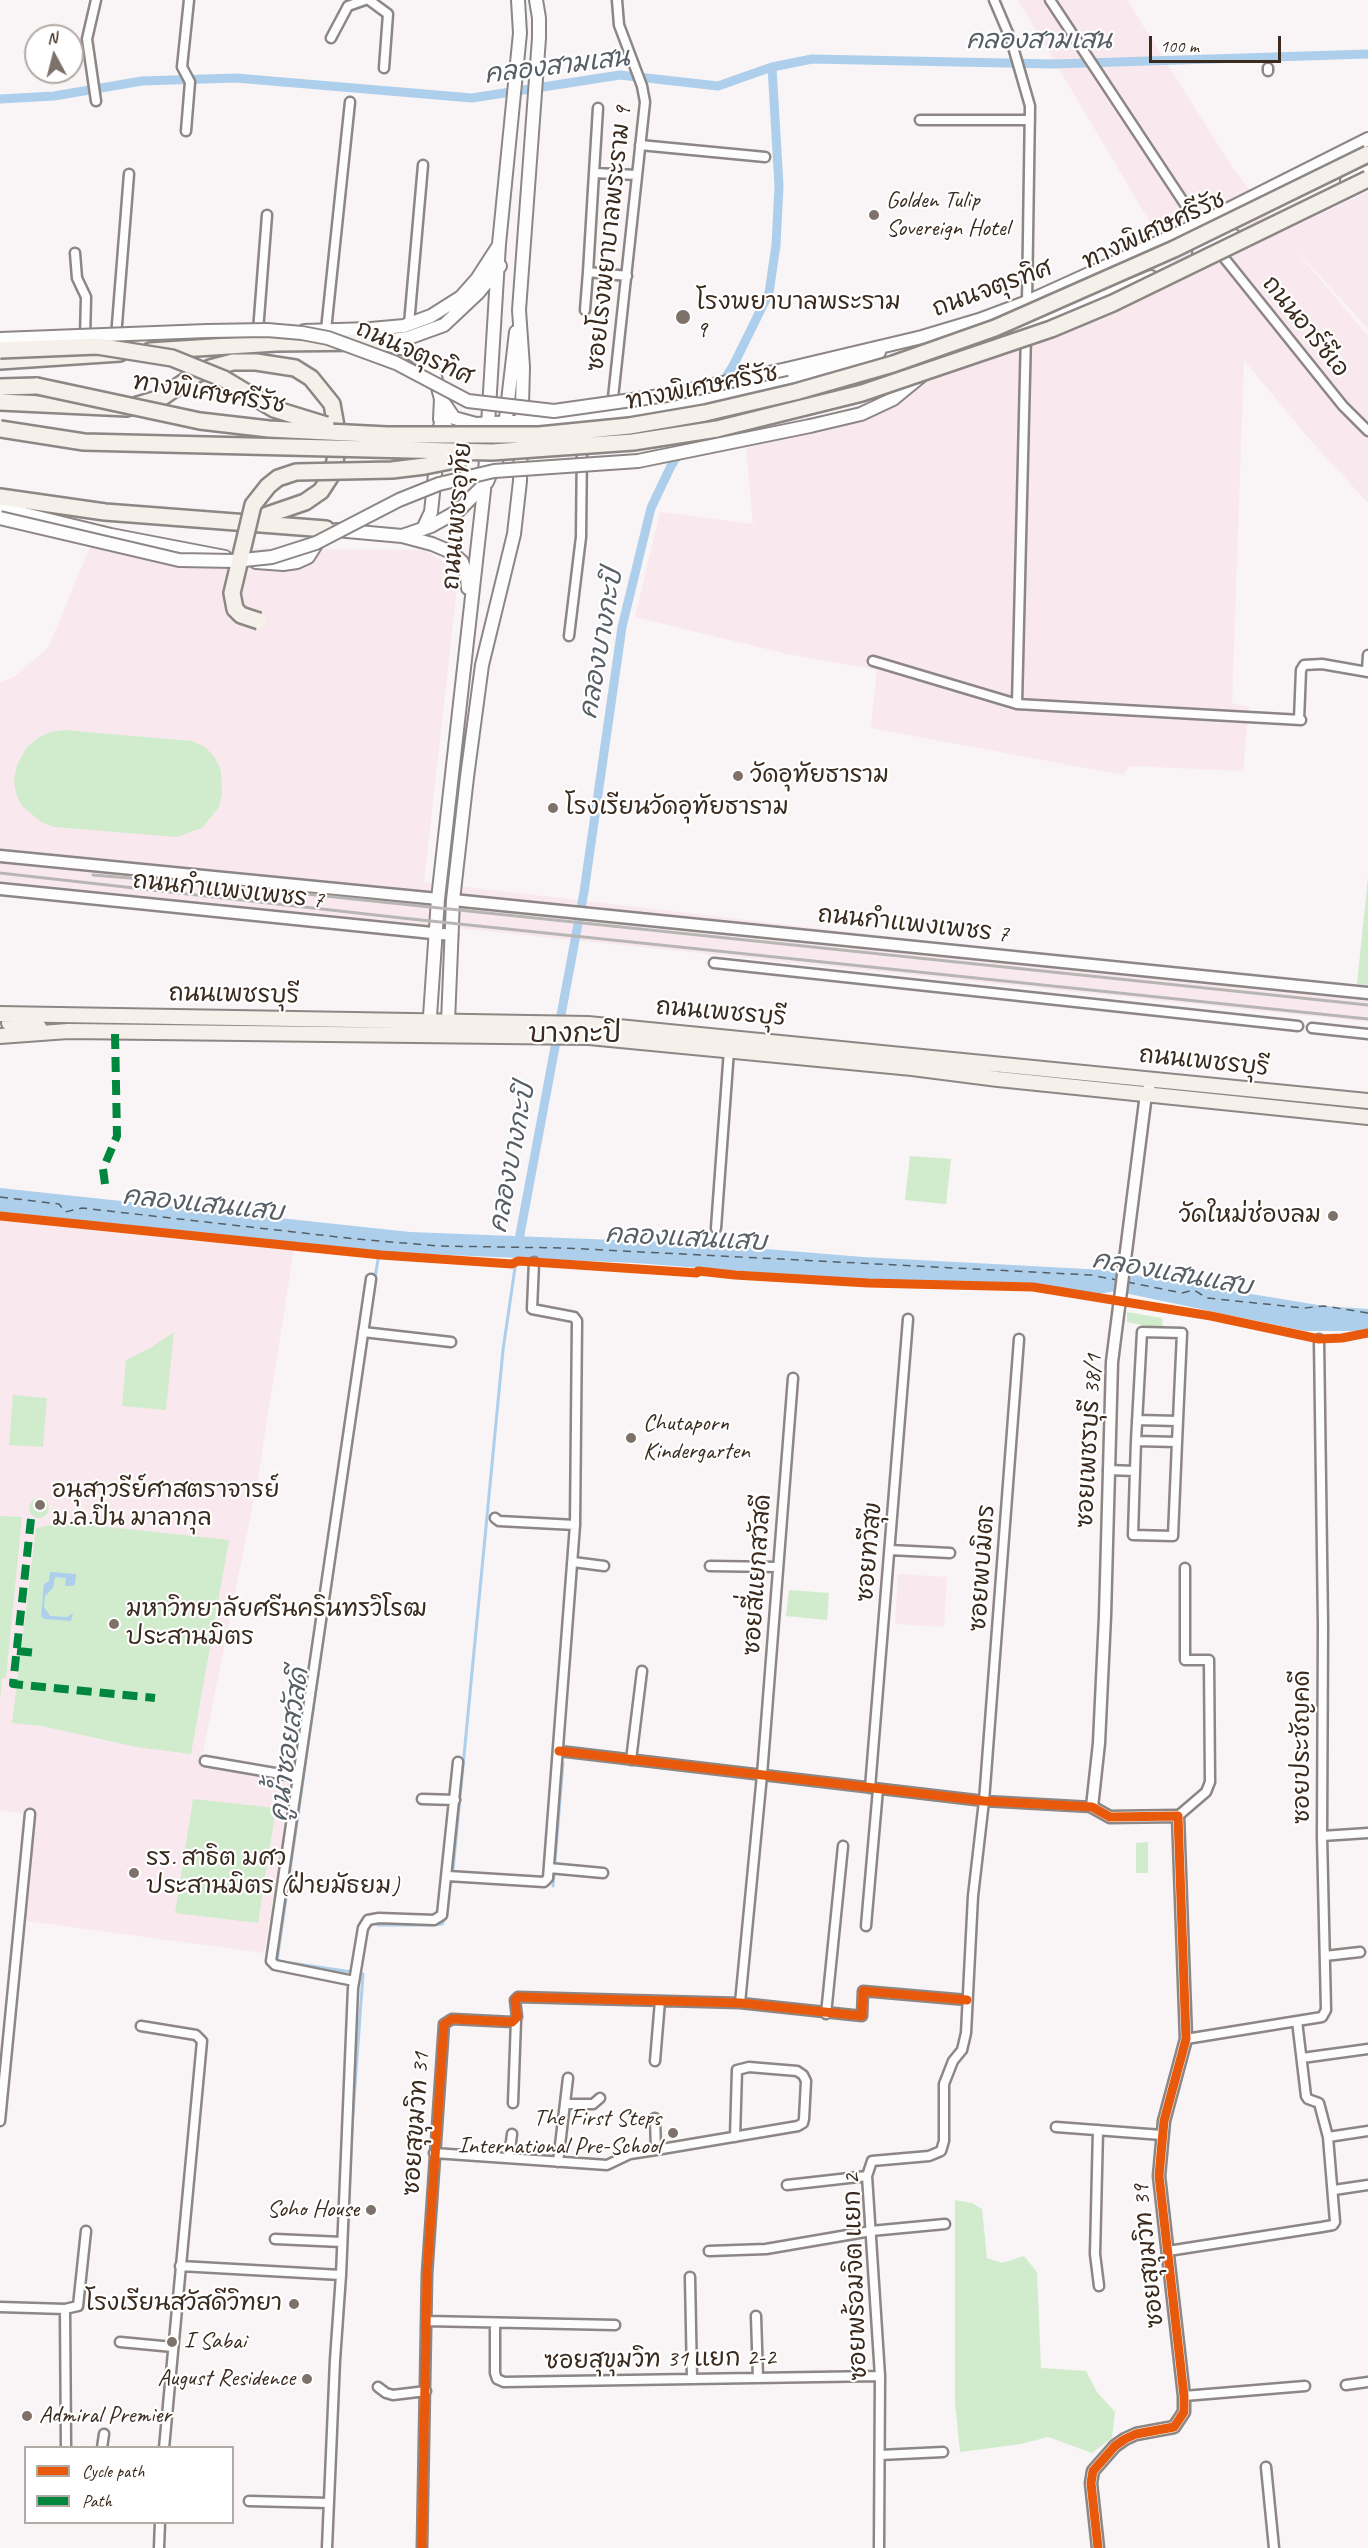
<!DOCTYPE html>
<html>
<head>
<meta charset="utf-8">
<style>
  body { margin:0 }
  #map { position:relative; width:1368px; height:2548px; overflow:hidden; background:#f9f4f6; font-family:Caveat,sans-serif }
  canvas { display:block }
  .legend { position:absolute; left:24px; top:2446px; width:210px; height:78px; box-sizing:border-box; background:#fff; border:2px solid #b1aaa5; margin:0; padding:8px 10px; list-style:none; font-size:18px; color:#3b2a1e }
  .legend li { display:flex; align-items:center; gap:12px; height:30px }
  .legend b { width:30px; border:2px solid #b1aaa5 }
  .north { position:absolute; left:24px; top:24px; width:60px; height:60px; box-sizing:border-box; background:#fff; border:2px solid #b1aaa5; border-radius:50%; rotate:353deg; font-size:16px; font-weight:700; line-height:24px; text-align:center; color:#3b2a1e }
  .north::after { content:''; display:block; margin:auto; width:21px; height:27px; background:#7e716a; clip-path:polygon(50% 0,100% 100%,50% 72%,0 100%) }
  .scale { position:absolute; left:1149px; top:36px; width:132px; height:27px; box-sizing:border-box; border:3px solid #3b2a1e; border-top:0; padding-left:8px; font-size:18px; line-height:21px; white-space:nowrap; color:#3b2a1e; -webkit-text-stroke:4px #fff; paint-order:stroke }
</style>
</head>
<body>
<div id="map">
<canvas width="1368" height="2548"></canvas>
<ul class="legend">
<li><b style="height:8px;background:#e8590c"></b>Cycle path</li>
<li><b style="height:8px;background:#00873e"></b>Path</li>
</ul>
<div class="north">N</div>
<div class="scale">100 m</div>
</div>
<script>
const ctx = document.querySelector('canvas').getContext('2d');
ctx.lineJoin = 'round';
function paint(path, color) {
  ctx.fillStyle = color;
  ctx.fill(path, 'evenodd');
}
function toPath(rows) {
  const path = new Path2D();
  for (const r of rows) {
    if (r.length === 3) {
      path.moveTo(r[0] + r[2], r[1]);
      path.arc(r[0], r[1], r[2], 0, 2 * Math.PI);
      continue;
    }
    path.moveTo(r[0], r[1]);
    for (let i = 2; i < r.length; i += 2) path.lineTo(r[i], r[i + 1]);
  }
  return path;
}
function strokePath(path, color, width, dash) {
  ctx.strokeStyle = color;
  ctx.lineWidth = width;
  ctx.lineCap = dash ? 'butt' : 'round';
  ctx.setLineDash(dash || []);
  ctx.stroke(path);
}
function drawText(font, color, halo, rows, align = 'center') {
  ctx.font = font + ' Caveat,"Playpen Sans Thai",sans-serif';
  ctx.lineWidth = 4.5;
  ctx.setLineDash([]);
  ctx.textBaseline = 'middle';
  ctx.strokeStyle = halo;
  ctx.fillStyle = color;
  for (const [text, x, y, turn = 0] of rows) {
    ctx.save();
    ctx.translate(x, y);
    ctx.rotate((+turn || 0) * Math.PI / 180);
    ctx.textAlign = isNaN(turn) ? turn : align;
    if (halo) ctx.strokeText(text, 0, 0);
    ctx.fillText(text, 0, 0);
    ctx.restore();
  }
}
paint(toPath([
  [1018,0,1127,0,1234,170,1282,232,1368,192,1368,329,1288,241,1368,336,1368,503,1311,441,1244,360,1232,703,1249,707,1243,771,1130,766,1123,775,871,728,877,670,787,654,635,617,660,512,753,524,746,448,863,420,899,404,927,380,1186,276,1154,229],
  [90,547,424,550,445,562,457,587,424,882,1368,993,1368,1022,0,881,0,683,15,676,48,648],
  [0,1219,294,1249,257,1484,200,1766,293,1781,264,1953,19,1920,33,1815,0,1810],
  [898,1574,947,1577,944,1627,895,1624]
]), '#f9e9ef');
paint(toPath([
  [64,730,192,741,205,747,214,756,221,771,222,794,219,807,202,828,177,837,54,827,41,822,21,805,16,793,14,781,17,765,26,748,38,738,50,732],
  [1368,877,1368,985,1357,984],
  [910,1156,951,1159,946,1204,905,1200],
  [1127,1312,1162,1318,1163,1329,1127,1322],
  [174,1332,166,1410,122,1406,126,1360,150,1348],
  [13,1395,47,1398,43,1447,9,1445],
  [39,1508,10],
  [0,1516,22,1517,6,1678,2,1678,0,1699],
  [63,1522,229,1540,191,1754,136,1747,42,1726,12,1723,36,1528],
  [789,1590,829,1593,827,1620,786,1616],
  [193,1799,276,1808,258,1923,175,1913],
  [1148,1842,1148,1873,1136,1873,1136,1843],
  [955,2200,972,2203,982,2209,987,2258,1002,2263,1024,2256,1037,2272,1041,2368,1086,2371,1097,2392,1115,2412,1112,2438,1092,2453,1048,2437,1021,2444,960,2452,955,2402]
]), '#d0eccc');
paint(toPath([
  [0,1188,410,1232,693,1243,863,1257,1105,1270,1324,1306,1368,1309,1368,1331,1305,1331,1115,1291,1100,1294,1033,1283,861,1280,635,1263,379,1252,0,1215],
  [50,1572,76,1574,75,1585,70,1586,65,1586,66,1578,55,1577,53,1588,45,1596,44,1607,50,1616,67,1617,73,1613,71,1621,44,1619,41,1616,44,1584,49,1581]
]), '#adcfec');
strokePath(toPath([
  [374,1283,380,1248],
  [453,1870,503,1350,517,1254],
  [553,1886,563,1763],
  [378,1925,433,1925,442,1924,444,1921],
  [352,1972,277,1961,372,1299],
  [346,2263,352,2128,363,1974,361,1974],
  [342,2329,344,2285]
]), '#adcfec', 3);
strokePath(toPath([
  [0,99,54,96,142,81,236,78,472,98,620,75,718,86,772,67,812,59,1054,64,1368,54],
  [721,385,733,366,769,293,776,245,779,186,772,67],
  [518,1245,584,892,622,627,651,508,671,466,692,433]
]), '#adcfec', 9);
strokePath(toPath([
  [0,1197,59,1204,65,1212,82,1208,356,1239,439,1246,564,1248,760,1258,1091,1275,1117,1280],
  [1127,1282,1182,1293,1194,1290,1207,1298,1304,1308,1324,1306,1368,1313]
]), '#575e65', 1.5, [8, 6]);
const minor = toPath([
  [96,0,87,39,96,101],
  [369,0,388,14,384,68],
  [994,0,1011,40,1030,106,1027,302],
  [1050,0,1200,227],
  [331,38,348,6,365,0],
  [1268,68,1268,71],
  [920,120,1030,120],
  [186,131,190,82,182,67,189,0],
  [640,145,765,157],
  [594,173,598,108],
  [1217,249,1343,406,1368,431],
  [75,253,77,278,86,297,85,338],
  [627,276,588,272,594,173,637,175],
  [585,310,588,272],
  [409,324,423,165],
  [326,330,350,102],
  [258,331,267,215],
  [116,337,129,174],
  [612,407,645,102,642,86,619,25,617,0],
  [569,636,581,537,582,444],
  [873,661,1017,704,1301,720],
  [1367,671,1368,655],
  [1017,704,1026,334],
  [1299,720,1301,670,1304,665,1322,664,1368,672],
  [714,963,1298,1026],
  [1312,1028,1368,1034],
  [716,1228,729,1050],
  [363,1332,451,1342],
  [1137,1420,1178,1421],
  [1136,1441,1142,1332,1182,1333,1177,1442],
  [1108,1470,1135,1471,1136,1441,1177,1442,1173,1536,1133,1535,1135,1471],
  [495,1518,499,1521,575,1525],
  [890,1550,950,1553],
  [573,1562,604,1566],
  [710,1566,778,1567],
  [559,1751,984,1801,1092,1807],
  [631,1760,642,1671],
  [205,1761,298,1777],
  [870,1788,908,1319],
  [422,1799,455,1800],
  [1178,1816,1206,1792,1210,1782,1209,1660,1185,1660,1185,1568],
  [1322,1836,1368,1833],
  [549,1868,603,1873],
  [448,1876,544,1882,548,1878,575,1525,577,1321,574,1317,532,1309,534,1262],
  [866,1926,878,1789],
  [1325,1956,1360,1952],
  [354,1981,275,1965,271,1961,371,1279],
  [740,2003,762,1775,793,1378],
  [826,2014,843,1846],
  [141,2026,196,2035,202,2041,164,2448],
  [1186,2039,1322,2017,1326,2010,1322,1836,1323,1625,1319,1339],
  [1302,2058,1368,2049],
  [655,2061,660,2001],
  [513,2103,516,2020],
  [565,2104,593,2104,600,2098],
  [655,2118,656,2150],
  [0,2121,30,1814],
  [1056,2127,1162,2135],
  [1098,2130,1095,2254,1099,2286],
  [1328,2137,1368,2131],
  [434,2153,607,2165,630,2154,656,2150,798,2126,803,2123,804,2119,806,2081,803,2075,797,2071,749,2067,737,2070,735,2137],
  [509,2158,512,2134],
  [558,2162,568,2078],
  [787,2185,867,2176],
  [1334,2190,1368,2185],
  [275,2239,342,2242],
  [709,2251,766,2249,871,2231,945,2224],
  [1168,2251,1322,2227,1333,2225,1335,2222,1328,2137,1319,2103,1308,2099,1306,2096,1297,2021],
  [180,2266,341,2275],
  [690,2277,692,2379],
  [0,2307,65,2309,78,2306,86,2231],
  [65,2309,66,2448],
  [756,2316,758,2378],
  [427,2321,615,2325],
  [495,2323,495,2373,497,2379,504,2382,880,2376],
  [120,2342,173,2347],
  [1346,2385,1368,2382],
  [378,2387,386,2393,393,2395,426,2391],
  [1184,2396,1305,2386],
  [102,2448,104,2434],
  [880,2455,943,2452],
  [1266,2467,1274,2548],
  [249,2501,329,2503],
  [159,2548,160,2522],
  [327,2548,335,2360,341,2275,353,1988,363,1928,368,1920,379,1918,434,1920,442,1915,458,1762],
  [422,2548,427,2274,444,2024,452,2019,512,2022,517,2017,515,2000,518,1997,740,2003,862,2016,863,1991,967,2000],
  [879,2548,880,2376,867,2176,872,2161,929,2156,941,2151,944,2141,944,2084,953,2061,962,2050,966,2033,973,1896,984,1801,1019,1339]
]);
const tertiary = toPath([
  [0,856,438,899],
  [0,889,452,935],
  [453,900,1368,993],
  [1098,2548,1091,2483,1093,2471,1115,2446,1125,2439,1136,2434,1174,2427,1184,2412,1184,2396,1159,2176,1164,2121,1186,2039,1178,1816,1110,1817,1092,1807,1099,1743,1105,1616,1112,1362,1146,1094,1152,1080]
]);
const secondary = toPath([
  [1347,181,1368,171],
  [1199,253,1234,236],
  [304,331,371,329,404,326,431,316,461,297,477,279,499,245],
  [384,341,408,338,444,325,478,293,500,266],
  [374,342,405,349,423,361,434,373,441,399,440,419,452,435,486,445,499,444],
  [992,342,1151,277],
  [787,369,922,337,979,320,1027,302,1199,224,1368,139],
  [441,399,454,418,476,424,568,419,668,405,779,383,844,365,879,352],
  [810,426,861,414,893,399,921,376],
  [666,430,749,414],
  [0,508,111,535,225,557],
  [423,529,431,512,440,426],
  [336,530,402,536,432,544,451,552,462,562,467,577,468,588],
  [402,536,431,526,458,511,487,482,503,444,516,332],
  [256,562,283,564,297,562,308,557,320,538],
  [448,1022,453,900,467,777,482,665,514,534,520,481,523,367,519,310,539,38,539,18,536,0],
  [429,1031,438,899,484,490,499,244,520,33,518,0]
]);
const primary = toPath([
  [0,1014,588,1024,1368,1101],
  [9,1023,39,1027],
  [0,1036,68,1031,589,1037,912,1068,998,1079,1368,1117]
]);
const motorway = toPath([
  [150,351,276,343,374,342],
  [0,361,120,353],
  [0,387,37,386],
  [0,402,127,408,161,398,193,376,210,368,233,362,256,362,295,368,311,378,332,404,339,443,332,474,321,491,305,502,244,523],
  [0,497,105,512,326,529]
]);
strokePath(minor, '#8c8684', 13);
strokePath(tertiary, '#8c8684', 15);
strokePath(secondary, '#8c8684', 16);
strokePath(primary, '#8c8684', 18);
strokePath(motorway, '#8c8684', 20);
strokePath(minor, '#fefdfe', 8);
strokePath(tertiary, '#fefdfe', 10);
strokePath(secondary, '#fefdfe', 12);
strokePath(primary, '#f5f0ea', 14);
strokePath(motorway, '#f5f0ea', 15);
strokePath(toPath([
  [0,873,402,918,1368,1019],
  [93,875,229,886,1368,1005]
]), '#b8b6b5', 3);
const secondaryBridge = toPath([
  [0,339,207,331,267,330,302,333,328,338,396,363,468,401,554,411,667,395,787,369],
  [0,518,179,560,234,561,272,557,316,543,399,500,439,484,494,471,638,461,810,426]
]);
const motorwayBridge = toPath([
  [0,350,97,346,172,358,224,379,274,409,326,425],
  [37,386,200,421,269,429,387,435,539,435,629,426,705,413,795,392,893,364,995,328,1174,249,1368,154],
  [0,429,84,442,492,452,633,442,717,429,862,393,1051,329,1113,303,1368,179],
  [259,621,241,615,235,609,232,593,253,505,268,486,278,478,296,472,392,470,425,466,465,458]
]);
strokePath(secondaryBridge, '#8c8684', 16, []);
strokePath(motorwayBridge, '#8c8684', 20, []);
strokePath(secondaryBridge, '#fefdfe', 12);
strokePath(motorwayBridge, '#f5f0ea', 15);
strokePath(toPath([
  [105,1184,103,1169,117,1136,115,1033],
  [31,1519,13,1684,155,1698],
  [17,1651,36,1653]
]), '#00873e', 8, [15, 8]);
strokePath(toPath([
  [0,1216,381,1255,512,1264,518,1261,697,1273,698,1271,735,1275,868,1283,1033,1287,1211,1316,1319,1339,1342,1338,1368,1333],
  [559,1751,984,1801,1092,1807,1110,1817,1178,1816,1186,2039,1164,2121,1159,2176,1184,2396,1184,2412,1174,2427,1136,2434,1125,2439,1115,2446,1093,2471,1091,2483,1098,2548],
  [422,2548,427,2274,444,2024,452,2019,512,2022,517,2017,515,2000,518,1997,740,2003,862,2016,863,1991,967,2000]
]), '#e8590c', 9);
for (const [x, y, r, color] of [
  [874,215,6,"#7e716a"],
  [683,317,8,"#7e716a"],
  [738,776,6,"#7e716a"],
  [553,808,6,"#7e716a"],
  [1333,1216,6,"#7e716a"],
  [631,1438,6,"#7e716a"],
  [40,1505,6,"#7e716a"],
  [114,1624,6,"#7e716a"],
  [134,1873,6,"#7e716a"],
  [673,2133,6,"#7e716a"],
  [371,2210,6,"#7e716a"],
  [294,2304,6,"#7e716a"],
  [172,2342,6,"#7e716a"],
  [307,2379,6,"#7e716a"],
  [27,2416,6,"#7e716a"]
]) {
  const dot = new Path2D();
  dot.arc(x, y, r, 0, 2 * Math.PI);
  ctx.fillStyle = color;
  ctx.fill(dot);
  strokePath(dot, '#fff', 2);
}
drawText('24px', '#3b2a1e', '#fff', [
  ["Golden Tulip",886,201],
  ["Sovereign Hotel",886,229],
  ["โรงพยาบาลพระราม",696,303],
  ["9",696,331],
  ["วัดอุทัยธาราม",750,776],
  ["โรงเรียนวัดอุทัยธาราม",565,808],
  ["วัดใหม่ช่องลม",1321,1216,"right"],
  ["Chutaporn",643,1424],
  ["Kindergarten",643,1452],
  ["อนุสาวรีย์ศาสตราจารย์",52,1491],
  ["ม.ล.ปิ่น มาลากุล",52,1519],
  ["มหาวิทยาลัยศรีนครินทรวิโรฒ",126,1610],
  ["ประสานมิตร",126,1638],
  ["รร. สาธิต มศว",146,1859],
  ["ประสานมิตร (ฝ่ายมัธยม)",146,1887],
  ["The First Steps",661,2119,"right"],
  ["International Pre-School",661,2147,"right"],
  ["Soho House",359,2210,"right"],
  ["โรงเรียนสวัสดีวิทยา",282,2304,"right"],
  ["I Sabai",184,2342],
  ["August Residence",295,2379,"right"],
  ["Admiral Premier",39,2416]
], 'left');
drawText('24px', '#3b2a1e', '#fff', [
  ["ทางพิเศษศรีรัช",1154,231,-25],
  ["ซอยโรงพยาบาลพระราม 9",610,239,-84],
  ["ถนนจตุรทิศ",992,289,-20],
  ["ถนนอาร์ซีเอ",1305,327,51],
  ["ถนนจตุรทิศ",414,353,24],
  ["ทางพิเศษศรีรัช",702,388,-11],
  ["ทางพิเศษศรีรัช",209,394,9],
  ["ถนนเพชรอุทัย",458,516,-85],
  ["ถนนกำแพงเพชร 7",228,891,6],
  ["ถนนกำแพงเพชร 7",913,925,6],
  ["ถนนเพชรบุรี",234,995,1],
  ["ถนนเพชรบุรี",721,1013,5],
  ["ถนนเพชรบุรี",1204,1062,6],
  ["ซอยเพชรบุรี 38/1",1090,1441,-87],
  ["ซอยทวีสุข",870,1552,-85],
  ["ซอยพบมิตร",983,1568,-86],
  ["ซอยสี่แยกสวัสดี",758,1575,-86],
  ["ซอยประชัญคดี",1303,1747,-90],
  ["ซอยสุขุมวิท 31",417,2124,-86],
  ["ซอยสุขุมวิท 39",1149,2256,-96],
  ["ซอยพร้อมจิต แยก 2",856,2277,-92],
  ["ซอยสุขุมวิท 31 แยก 2-2",660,2360,-1]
]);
drawText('italic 26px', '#575e65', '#fff', [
  ["คลองสามเสน",1039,41],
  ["คลองสามเสน",557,67,-7],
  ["คลองบางกะปิ",602,644,-80],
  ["คลองบางกะปิ",513,1158,-79],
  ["คลองแสนแสบ",203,1205,6],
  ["คลองแสนแสบ",686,1239,3],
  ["คลองแสนแสบ",1172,1274,10],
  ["คูน้ำซอยสวัสดี",290,1745,-82]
]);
drawText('27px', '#3b2a1e', '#fff', [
  ["บางกะปิ",575,1035]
]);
</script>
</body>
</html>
